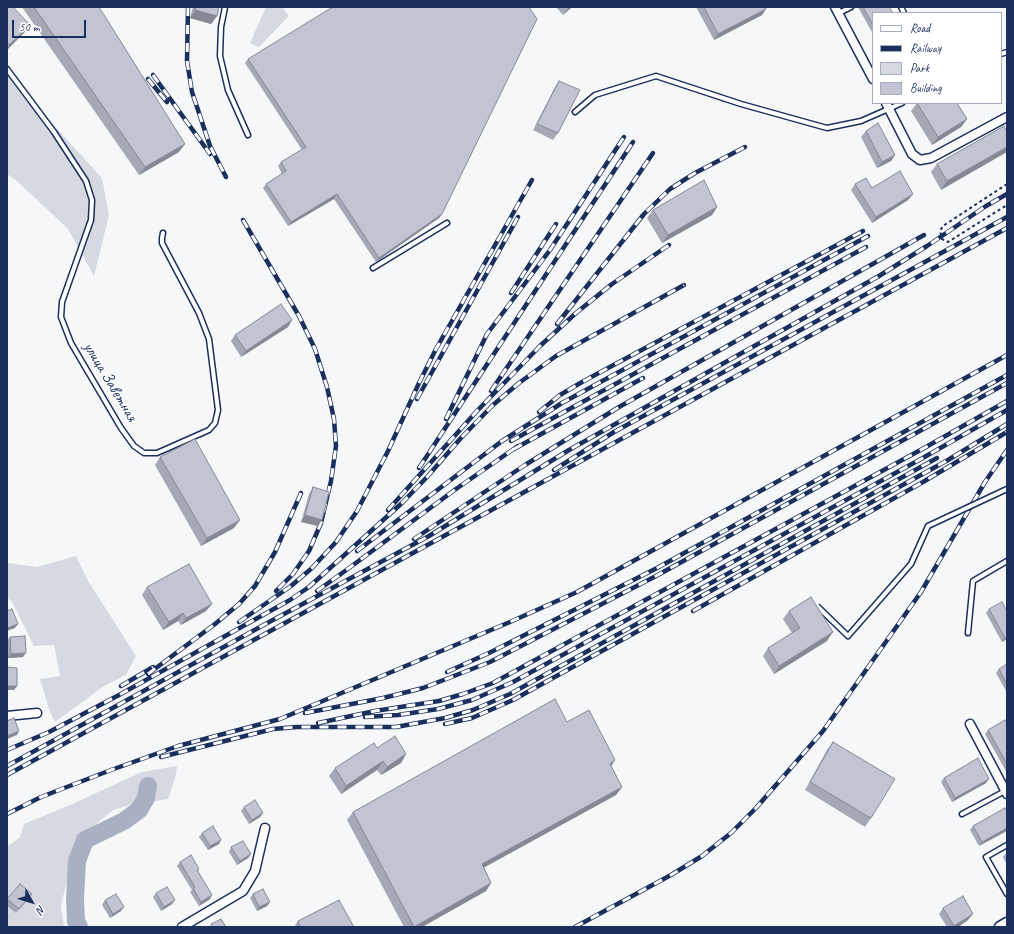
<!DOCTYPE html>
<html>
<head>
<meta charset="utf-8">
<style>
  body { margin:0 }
  #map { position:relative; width:1014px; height:934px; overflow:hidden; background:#f6f7f9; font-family:Caveat,sans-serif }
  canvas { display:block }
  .frame { position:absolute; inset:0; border:8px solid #1b2f5e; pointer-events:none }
  .legend { position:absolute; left:872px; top:12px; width:130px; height:92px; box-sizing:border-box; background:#fff; border:1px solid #a4acbf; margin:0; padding:5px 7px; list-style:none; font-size:12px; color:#1b2f5e }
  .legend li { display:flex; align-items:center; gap:8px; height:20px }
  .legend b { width:20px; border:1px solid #a4acbf }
  .north { position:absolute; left:12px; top:882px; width:40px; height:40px; -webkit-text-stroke:3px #fff; paint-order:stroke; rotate:129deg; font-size:11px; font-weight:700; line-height:16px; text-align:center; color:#1b2f5e }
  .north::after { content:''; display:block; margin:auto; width:14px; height:18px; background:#1b2f5e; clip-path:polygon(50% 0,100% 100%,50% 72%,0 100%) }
  .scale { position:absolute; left:12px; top:20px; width:74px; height:18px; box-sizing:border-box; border:2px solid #1b2f5e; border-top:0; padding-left:5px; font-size:12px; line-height:14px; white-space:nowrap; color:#1b2f5e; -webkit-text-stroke:3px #fff; paint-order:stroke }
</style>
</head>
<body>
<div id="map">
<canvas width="1014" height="934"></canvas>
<div class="frame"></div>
<ul class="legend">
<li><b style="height:5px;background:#fff"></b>Road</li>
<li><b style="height:5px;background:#1b2f5e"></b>Railway</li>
<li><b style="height:11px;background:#d6d9e2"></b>Park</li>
<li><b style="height:11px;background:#c0c4d3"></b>Building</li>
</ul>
<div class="north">N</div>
<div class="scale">50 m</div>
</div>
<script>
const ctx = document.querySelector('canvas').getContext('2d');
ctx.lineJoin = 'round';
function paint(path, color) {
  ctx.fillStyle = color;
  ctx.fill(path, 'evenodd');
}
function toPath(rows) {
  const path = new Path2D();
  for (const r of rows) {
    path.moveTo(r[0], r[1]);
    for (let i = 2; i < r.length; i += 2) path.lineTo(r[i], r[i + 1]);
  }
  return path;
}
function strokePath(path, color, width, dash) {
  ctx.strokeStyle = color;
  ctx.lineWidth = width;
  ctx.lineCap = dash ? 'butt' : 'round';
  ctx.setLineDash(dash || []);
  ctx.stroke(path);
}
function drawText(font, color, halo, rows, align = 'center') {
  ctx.font = font + ' Caveat,sans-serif';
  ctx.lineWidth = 3;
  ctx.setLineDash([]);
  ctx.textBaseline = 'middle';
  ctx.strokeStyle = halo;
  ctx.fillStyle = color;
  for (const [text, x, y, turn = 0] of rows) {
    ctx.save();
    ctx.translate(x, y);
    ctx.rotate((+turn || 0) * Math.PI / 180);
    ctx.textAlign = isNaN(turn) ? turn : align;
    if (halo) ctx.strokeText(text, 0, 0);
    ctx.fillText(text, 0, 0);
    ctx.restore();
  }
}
paint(toPath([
  [266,7,282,7,289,16,259,47,250,43],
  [7,74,102,178,109,215,94,276,68,229,17,181,7,174],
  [76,556,88,581,136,656,126,675,104,686,55,722,50,712,40,679,60,676,54,645,34,646,12,602,7,597,7,563,37,567],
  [177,766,176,775,168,799,134,804,113,810,76,841,61,906,64,927,8,927,7,847,20,837,24,824,70,805,142,772]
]), '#d6d9e2');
strokePath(toPath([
  [79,927,76,921,75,899,77,861,85,840,124,821,139,810,146,798,148,786]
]), '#a9b0c1', 18);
const service = toPath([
  [225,7,221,27,220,56,228,90,248,135],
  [901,7,904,13],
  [839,13,851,7],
  [1001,54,1007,52],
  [7,69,54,132,86,181,92,200,91,220,62,302,61,317,71,343,121,428,134,446,144,453,157,453,209,430,215,423,218,410,209,339,199,313,162,243,162,238,163,233],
  [575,112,595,95,656,76,741,104,827,128,861,121,902,103],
  [373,268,447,223],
  [968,633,973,581,1007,561],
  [962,814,1005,791],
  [1007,845,986,857,1007,894]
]);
const minor = toPath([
  [835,7,873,79],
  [886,103,912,154,920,160,931,158,1007,117],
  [7,716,37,713],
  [970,724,1007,794],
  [182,927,243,891,255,871,265,828]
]);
const tertiary = toPath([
  [1000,927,1007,923]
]);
strokePath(service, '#1b2f5e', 7);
strokePath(minor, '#1b2f5e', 11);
strokePath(tertiary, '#1b2f5e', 13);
strokePath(toPath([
  [1007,184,943,226,940,231,942,239,948,242,1007,205]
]), '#1b2f5e', 2, [3, 3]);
strokePath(service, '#fff', 4);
strokePath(minor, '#fff', 8);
strokePath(tertiary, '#fff', 10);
const rail = toPath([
  [188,7,187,61,192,92,210,146,226,177],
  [153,75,210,154],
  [148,79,167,102],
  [243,220,299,316,315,349,327,387,334,419,336,446,331,481,321,523,309,551,293,574,276,591],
  [511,293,556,224],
  [557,324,644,214,670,189,695,173,745,147],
  [491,391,653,153],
  [417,399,518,217],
  [539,412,560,395,582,382,863,231],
  [446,419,487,334,550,250,624,137],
  [511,441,866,247],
  [514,449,643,378],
  [419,468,633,142],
  [554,470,614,432,1007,217],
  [388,510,477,411,540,346,576,313,612,284,669,245],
  [414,539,525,465,619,407,924,235],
  [357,551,502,441,562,403,868,236],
  [317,591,345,571,456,489,518,446],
  [693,611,923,482,1007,432],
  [239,622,291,586,312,568,336,542,357,511,388,451,419,383,436,349,532,180],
  [447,672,489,653,657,568,1007,375],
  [148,674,215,624,239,604,255,586,275,552,301,493],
  [121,686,153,667],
  [305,713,383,698,423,688,490,662,656,576,1007,383],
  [365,717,398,715,438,709,472,700,513,682,921,459,1007,410],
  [318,723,375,711,439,701,463,694,493,683,926,447,1007,401],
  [445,724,472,718,513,700,948,460,1007,424],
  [7,750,49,732,119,695,290,600,309,587,402,503,427,477,460,439,493,405,519,383,556,356,684,285],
  [161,757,273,729,297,727,396,727,445,718,473,710,510,694,937,458],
  [7,766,271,621,429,536,569,450,879,276,927,246,986,206,1007,194],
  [7,775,1007,228],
  [7,814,41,797,111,770,178,746,280,719,510,622,577,592,1007,355],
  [575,927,671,875,702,856,731,833,756,808,823,731,921,592,985,482,1007,450]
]);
strokePath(rail, '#1b2f5e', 4.5);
strokePath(rail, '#fff', 3, [9]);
const serviceBridge = toPath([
  [817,606,848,636,911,564,928,526,1007,489]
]);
strokePath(serviceBridge, '#1b2f5e', 7, []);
strokePath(serviceBridge, '#fff', 4);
paint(toPath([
  [22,7,99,7,179,152,139,175],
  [193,7,219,7,217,16,211,24,190,18],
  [556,7,572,7,563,15],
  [696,7,765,7,766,9,762,15,714,40],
  [858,7,889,7,873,13,873,34],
  [248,59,442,214,439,218,376,262,334,199,288,226,263,188,266,184,282,174,278,166,281,162,302,150,245,63],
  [559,81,558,133,553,140,533,130,555,87],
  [917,103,967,119,961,127,932,145,911,111],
  [866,131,895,155,891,161,877,168,861,137],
  [1007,132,941,190,931,172,937,164],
  [855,184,872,188,913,194,908,200,872,223,851,190],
  [717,207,712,215,662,243,647,218,653,210],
  [292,320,288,327,241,357,231,341,235,335],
  [160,457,234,528,201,546,155,465],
  [313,487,318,526,301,522,309,494],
  [147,587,212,604,206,611,181,625,178,621,163,630,142,595],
  [989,609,1007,611,1007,639,1002,642,986,613],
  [789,611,827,641,774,674,763,656,768,648,792,633,783,619],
  [10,637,23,657,8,658,7,641],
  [1007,664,1007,690,1006,691,996,673,999,669],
  [567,722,615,760,611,766,622,787,616,795,484,867,491,883,486,891,422,927,404,927,347,820,353,812],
  [1007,723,1007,773,985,734,988,730],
  [833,742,871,818,865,827,805,790,827,750],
  [377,748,406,754,401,763,381,775,377,770,341,794,329,776,335,768],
  [944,778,986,783,952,802,941,782],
  [244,807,263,813,260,817,249,824,241,811],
  [1007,811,979,846,970,830,973,826],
  [202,833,221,840,219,844,208,850,199,837],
  [231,847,251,854,248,858,237,865,229,852],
  [1007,852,1007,865,1003,857],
  [180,862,199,869,198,870,210,899,199,906,190,892,192,890,177,866],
  [156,893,172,904,161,911,153,897],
  [32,894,16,913,7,906,7,899],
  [253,894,270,902,267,906,257,911,250,898],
  [105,900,121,911,110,918,102,905],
  [943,908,968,920,958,927,947,927,939,914],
  [298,921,354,927,294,927]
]), '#a5a9b5');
paint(toPath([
  [569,7,572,7,563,15],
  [766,9,762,15,714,40,718,34],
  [195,10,217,16,211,24,190,18],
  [30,25,24,33,7,50,7,48,9,45],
  [967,119,961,127,932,145,938,137],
  [185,144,179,152,139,175,145,167],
  [1007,147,1007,152,941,190,947,181],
  [895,155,891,161,877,168,882,162],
  [337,194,334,199,288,226,291,222],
  [913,194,908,200,872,223,876,217],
  [717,207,712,215,662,243,668,235],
  [442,214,439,218,376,262,379,258],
  [292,320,288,327,241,357,246,351],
  [305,515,322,520,318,526,301,522],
  [240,520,234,528,201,546,207,538],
  [212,604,206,611,181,625,186,618],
  [183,613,178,621,163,630,169,622],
  [18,624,15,628,7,631,7,628],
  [833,632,827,641,774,674,779,666],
  [1007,637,1007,639,1002,642,1005,638],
  [26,653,23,657,8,658,11,654],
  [7,686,17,686,14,690,7,690],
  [19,731,17,735,7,739,7,736],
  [406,754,401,763,381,775,387,767],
  [615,760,610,768,610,764],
  [383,761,377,770,341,794,346,786],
  [989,779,986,783,952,802,955,798],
  [622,787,616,795,476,872,482,864],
  [263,813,260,817,249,824,252,820],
  [1007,828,1007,831,979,846,982,842],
  [221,840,219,844,208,850,210,846],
  [251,854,248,858,237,865,240,861],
  [491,883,486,891,422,927,414,927],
  [212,895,210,899,199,906,201,902],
  [175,900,172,904,161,911,164,907],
  [270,902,267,906,257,911,259,907],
  [124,907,121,911,110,918,113,914],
  [973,914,968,920,958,927,953,927]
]), '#868994');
const building = toPath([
  [7,7,13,7,30,25,9,45,7,43,7,7],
  [34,7,99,7,185,144,145,167,34,7],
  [196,7,219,7,217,16,195,10,196,7],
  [335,7,529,7,537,19,442,214,379,258,337,194,291,222,266,184,286,171,281,162,306,147,248,59,331,8,335,7],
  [704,7,765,7,766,9,718,34,704,7],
  [863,7,889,7,893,13,873,13,873,25,863,7],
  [559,81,580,90,558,133,537,124,559,81],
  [917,103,957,103,967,119,938,137,917,103],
  [878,123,895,155,882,162,866,131,878,123],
  [1004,126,1007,132,1007,147,947,181,937,164,1004,126],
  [900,171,913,194,876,217,855,184,866,178,872,188,900,171],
  [704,180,717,207,668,235,653,210,704,180],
  [281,304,292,320,246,351,235,335,281,304],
  [195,439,240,520,207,538,160,457,195,439],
  [313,487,329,492,322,520,305,515,313,487],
  [189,564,212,604,186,618,183,613,169,622,147,587,189,564],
  [811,597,833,632,779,666,768,648,800,628,789,611,811,597],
  [1002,602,1007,611,1007,637,1005,638,989,609,1002,602],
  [12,609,18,624,7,628,7,611,12,609],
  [25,636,26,653,11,654,10,637,25,636],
  [1007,664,1007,684,999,669,1007,664],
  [7,667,17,668,17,686,7,686,7,667],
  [555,699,567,722,589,710,615,760,610,764,622,787,482,864,491,883,414,927,353,812,555,699],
  [14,718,19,731,7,736,7,721,14,718],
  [1005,720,1007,723,1007,764,988,730,1005,720],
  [395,736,406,754,387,767,383,761,346,786,335,768,374,743,377,748,395,736],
  [833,742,895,779,871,818,810,782,833,742],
  [978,758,989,779,955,798,944,778,978,758],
  [255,800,263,813,252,820,244,807,255,800],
  [1005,808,1007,811,1007,828,982,842,973,826,1005,808],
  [213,826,221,840,210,846,202,833,213,826],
  [243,841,251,854,240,861,231,847,243,841],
  [191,855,199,869,197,870,212,895,201,902,193,888,195,887,180,862,191,855],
  [20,884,32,894,19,909,7,899,20,884],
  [167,887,175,900,164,907,156,893,167,887],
  [263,889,270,902,259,907,253,894,263,889],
  [116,894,124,907,113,914,105,900,116,894],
  [963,896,973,914,954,926,943,908,963,896],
  [339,900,354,927,300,927,298,921,339,900],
  [221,919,226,927,210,927,212,926,211,924,221,919]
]);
paint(building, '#c0c4d3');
strokePath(building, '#868994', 1);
drawText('16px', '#1b2f5e', '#fff', [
  ["улица Заветная",110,382,59]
]);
</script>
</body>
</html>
